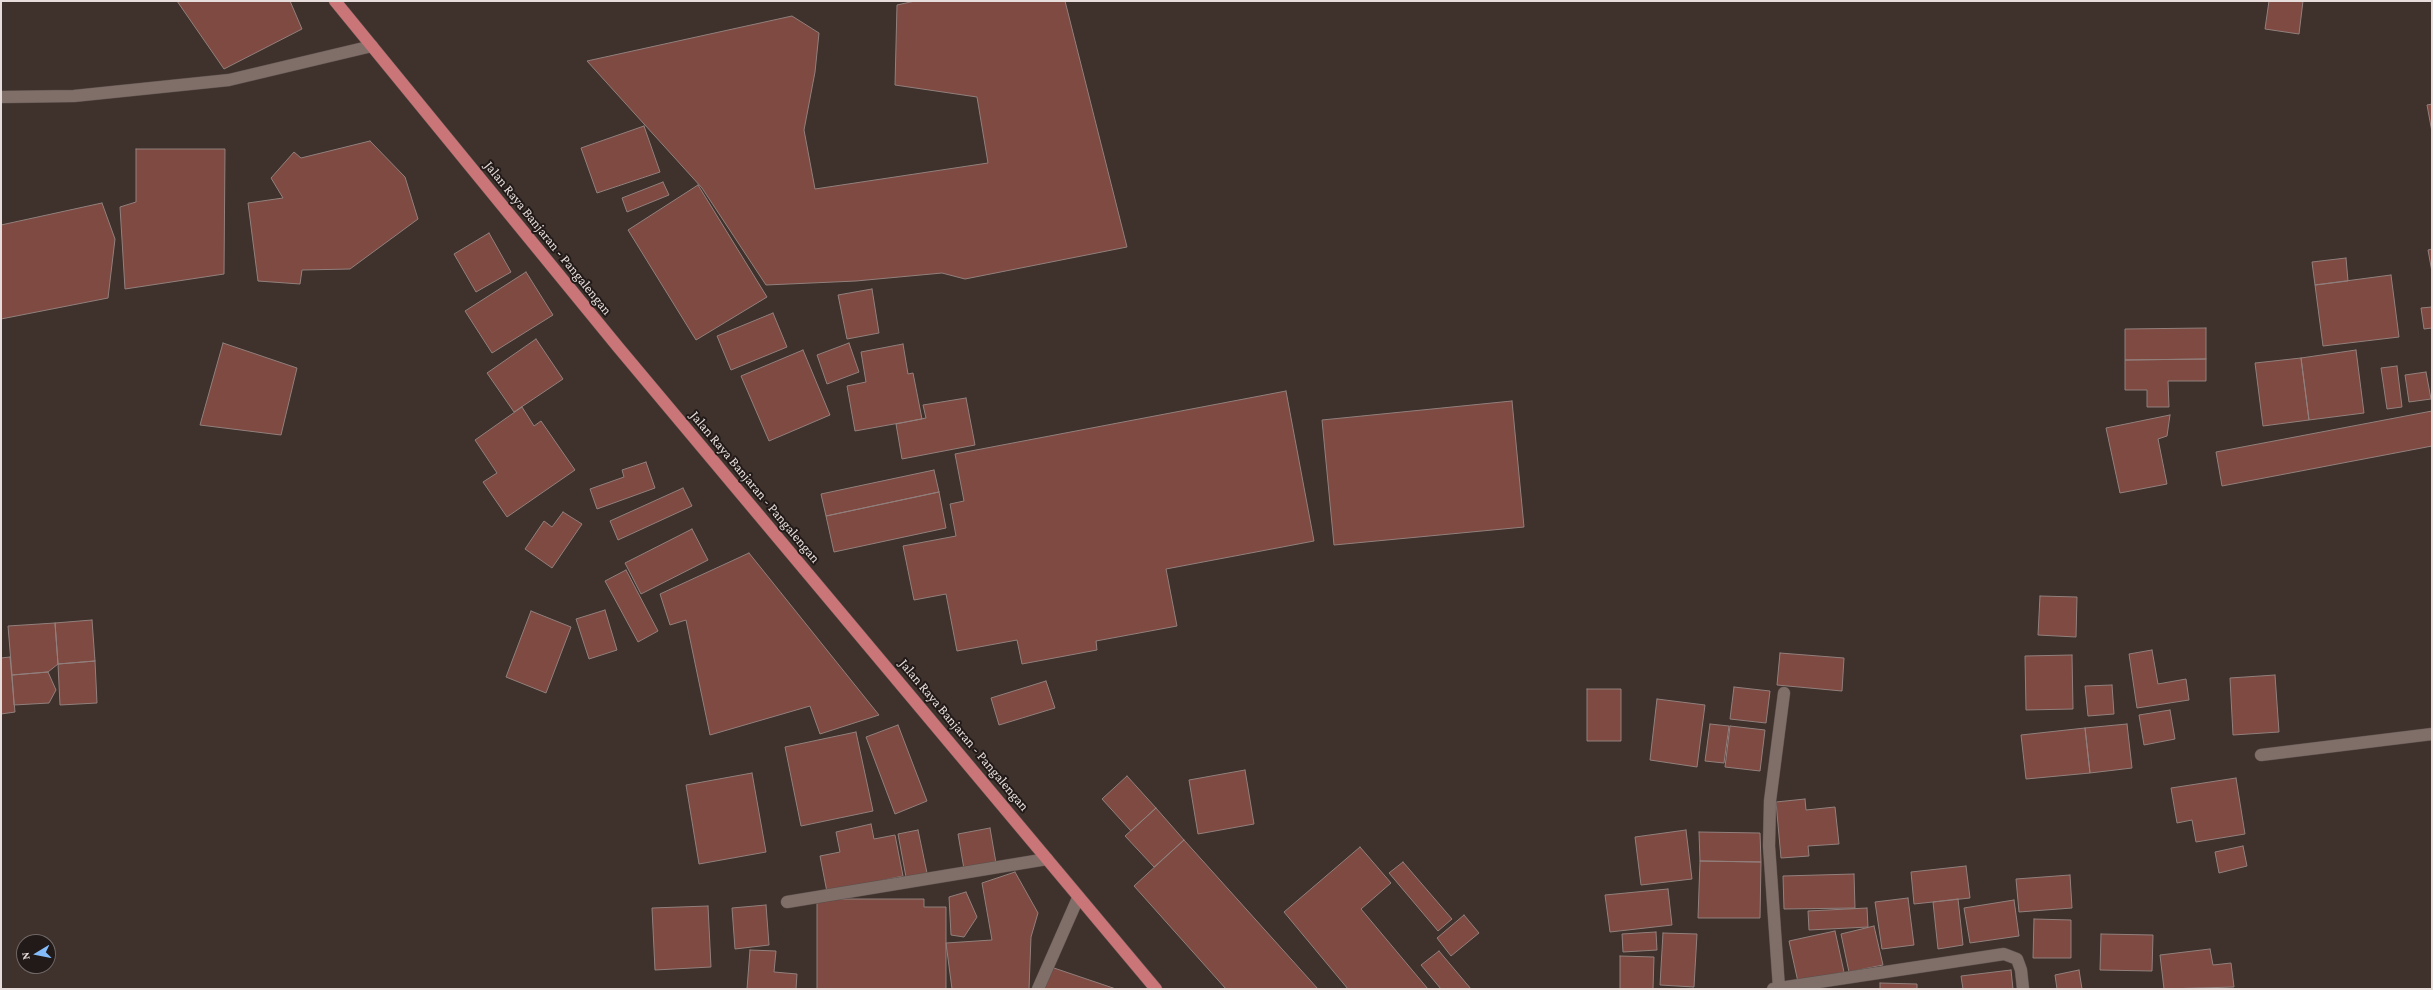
<!DOCTYPE html>
<html>
<head>
<meta charset="utf-8">
<style>
  body { margin:0 }
  #map { position:relative; width:2433px; height:990px; overflow:hidden; background:#3f312b; font-family:"Crimson Pro",serif }
  canvas { display:block }
  .frame { position:absolute; inset:0; border:2px solid #e7dedb; pointer-events:none }
  .north { position:absolute; left:16px; top:934px; width:40px; height:40px; box-sizing:border-box; background:#211a18; border:1px solid #706866; border-radius:50%; rotate:260deg; font-size:11px; font-weight:700; line-height:16px; text-align:center; color:#e7dedb }
  .north::after { content:''; display:block; margin:auto; width:14px; height:18px; background:#84bcfb; clip-path:polygon(50% 0,100% 100%,50% 72%,0 100%) }
</style>
</head>
<body>
<div id="map">
<canvas width="2433" height="990"></canvas>
<div class="frame"></div>
<div class="north">N</div>
</div>
<script>
const ctx = document.querySelector('canvas').getContext('2d');
ctx.lineJoin = 'round';
function paint(path, color) {
  ctx.fillStyle = color;
  ctx.fill(path, 'evenodd');
}
function toPath(rows) {
  const path = new Path2D();
  for (const r of rows) {
    path.moveTo(r[0], r[1]);
    for (let i = 2; i < r.length; i += 2) path.lineTo(r[i], r[i + 1]);
  }
  return path;
}
function strokePath(path, color, width, dash) {
  ctx.strokeStyle = color;
  ctx.lineWidth = width;
  ctx.lineCap = dash ? 'butt' : 'round';
  ctx.setLineDash(dash || []);
  ctx.stroke(path);
}
function drawText(font, color, halo, rows, align = 'center') {
  ctx.font = font + ' "Crimson Pro",serif';
  ctx.lineWidth = 4;
  ctx.setLineDash([]);
  ctx.textBaseline = 'middle';
  ctx.strokeStyle = halo;
  ctx.fillStyle = color;
  for (const [text, x, y, turn = 0] of rows) {
    ctx.save();
    ctx.translate(x, y);
    ctx.rotate((+turn || 0) * Math.PI / 180);
    ctx.textAlign = isNaN(turn) ? turn : align;
    if (halo) ctx.strokeText(text, 0, 0);
    ctx.fillText(text, 0, 0);
    ctx.restore();
  }
}
const building = toPath([
  [177,1,290,1,302,29,224,69,177,1],
  [915,1,1065,1,1127,247,965,279,942,273,856,281,766,285,702,188,587,61,792,16,819,33,815,72,804,130,815,189,988,163,977,97,895,85,897,5,915,1],
  [2269,1,2303,1,2299,34,2265,29,2269,1],
  [2432,104,2432,132,2427,105,2432,104],
  [644,126,660,172,597,193,581,148,644,126],
  [370,141,405,177,418,219,350,269,302,270,300,284,258,281,248,203,283,198,271,178,294,152,301,158,370,141],
  [136,149,225,149,224,274,125,289,120,207,136,202,136,149],
  [663,182,669,195,627,212,622,198,663,182],
  [698,185,767,297,696,340,628,230,698,185],
  [102,203,115,239,108,298,1,319,1,225,102,203],
  [489,233,511,272,476,292,454,254,489,233],
  [2432,249,2432,272,2428,250,2432,249],
  [2346,258,2348,281,2315,285,2312,262,2346,258],
  [526,272,553,315,492,353,465,311,526,272],
  [2391,275,2399,337,2323,346,2315,285,2391,275],
  [872,289,879,333,847,339,838,295,872,289],
  [2432,307,2432,328,2424,329,2421,308,2432,307],
  [773,313,787,347,731,370,717,336,773,313],
  [2206,328,2206,359,2125,360,2125,329,2206,328],
  [536,339,563,379,514,412,487,373,536,339],
  [223,343,297,368,281,435,200,425,223,343],
  [849,343,859,372,827,384,817,355,849,343],
  [903,344,908,374,913,373,922,419,855,431,847,386,866,382,861,352,903,344],
  [803,350,830,415,769,441,741,376,803,350],
  [2356,350,2364,413,2309,420,2301,358,2356,350],
  [2301,358,2309,420,2263,426,2255,363,2301,358],
  [2206,359,2206,381,2168,381,2169,407,2147,407,2147,390,2125,390,2125,360,2206,359],
  [2397,366,2402,407,2387,409,2381,368,2397,366],
  [2426,372,2431,399,2409,402,2405,375,2426,372],
  [1286,391,1314,541,1166,569,1177,626,1096,641,1097,650,1022,664,1017,640,957,651,946,594,914,600,903,546,956,536,950,504,964,501,955,454,1286,391],
  [966,398,975,445,902,459,896,424,926,418,923,405,966,398],
  [1512,401,1524,527,1334,545,1322,420,1512,401],
  [522,407,534,426,541,421,575,470,507,517,483,482,497,473,475,440,522,407],
  [2432,411,2432,446,2222,486,2216,452,2432,411],
  [2170,415,2167,436,2158,439,2167,484,2120,493,2106,428,2170,415],
  [646,462,655,488,597,509,590,489,624,477,622,470,646,462],
  [934,470,939,492,826,516,821,494,934,470],
  [683,488,692,506,618,540,610,521,683,488],
  [939,492,946,528,834,552,826,516,939,492],
  [563,512,582,524,552,568,525,549,544,521,552,527,563,512],
  [692,529,708,560,641,594,625,563,692,529],
  [749,553,879,715,820,734,810,706,710,735,686,620,670,625,660,594,749,553],
  [626,570,658,631,638,642,605,581,626,570],
  [2040,596,2077,597,2076,637,2038,635,2040,596],
  [605,610,617,650,589,659,576,619,605,610],
  [531,611,571,627,546,693,506,677,531,611],
  [92,620,95,661,58,664,55,623,92,620],
  [55,623,58,664,48,672,12,675,8,626,55,623],
  [2152,650,2158,684,2186,679,2189,700,2137,708,2129,654,2152,650],
  [1780,653,1844,658,1842,691,1777,685,1780,653],
  [2072,655,2073,709,2026,710,2025,656,2072,655],
  [10,657,15,712,1,714,1,658,10,657],
  [95,661,97,703,60,705,58,664,95,661],
  [48,672,56,690,49,703,14,705,12,675,48,672],
  [2275,675,2279,732,2233,735,2230,678,2275,675],
  [1046,681,1055,708,999,725,991,698,1046,681],
  [2112,685,2114,714,2088,716,2085,686,2112,685],
  [1734,687,1770,691,1766,723,1730,719,1734,687],
  [1587,689,1621,689,1621,741,1587,741,1587,689],
  [1657,699,1705,705,1697,767,1650,760,1657,699],
  [2170,710,2175,739,2144,745,2139,715,2170,710],
  [1710,724,1729,726,1724,763,1705,761,1710,724],
  [2127,724,2132,768,2090,773,2085,728,2127,724],
  [898,725,927,801,895,814,866,737,898,725],
  [1730,726,1765,730,1760,771,1725,767,1730,726],
  [2085,728,2090,773,2026,779,2021,735,2085,728],
  [856,732,873,811,801,826,785,747,856,732],
  [1245,770,1254,824,1198,834,1189,780,1245,770],
  [752,773,766,852,699,864,686,785,752,773],
  [1127,776,1156,808,1131,831,1102,799,1127,776],
  [2236,778,2245,834,2196,842,2192,820,2177,823,2171,788,2236,778],
  [1805,799,1806,810,1835,807,1839,844,1808,846,1809,856,1781,858,1776,802,1805,799],
  [1156,808,1184,840,1154,867,1125,836,1156,808],
  [871,824,874,839,895,835,903,876,827,892,820,856,840,852,836,832,871,824],
  [990,828,996,863,964,869,958,834,990,828],
  [918,830,927,873,906,877,898,834,918,830],
  [1686,830,1692,879,1641,885,1635,837,1686,830],
  [1699,832,1760,833,1761,862,1700,861,1699,832],
  [1184,840,1318,989,1226,989,1134,886,1184,840],
  [2243,846,2247,866,2219,873,2215,852,2243,846],
  [1360,847,1391,883,1361,909,1428,989,1348,989,1284,912,1360,847],
  [1700,861,1761,862,1760,918,1698,918,1700,861],
  [1403,862,1452,919,1438,931,1389,873,1403,862],
  [1966,866,1970,898,1914,904,1911,872,1966,866],
  [1015,872,1038,913,1031,937,1029,989,952,989,946,943,992,940,982,883,1015,872],
  [1854,874,1855,908,1784,909,1783,876,1854,874],
  [2070,875,2072,908,2019,912,2016,879,2070,875],
  [1668,889,1672,925,1610,932,1605,895,1668,889],
  [966,892,977,917,964,937,951,935,949,897,966,892],
  [1908,898,1914,945,1882,949,1875,902,1908,898],
  [817,899,924,899,924,907,946,907,946,989,817,989,817,899],
  [1958,899,1963,945,1938,949,1933,902,1958,899],
  [2014,900,2019,936,1970,943,1964,908,2014,900],
  [766,905,769,945,735,949,732,908,766,905],
  [708,906,711,967,655,970,652,908,708,906],
  [1867,908,1868,927,1809,930,1808,911,1867,908],
  [1464,915,1479,933,1451,956,1437,938,1464,915],
  [2034,919,2071,920,2071,958,2033,958,2034,919],
  [1874,926,1883,965,1849,972,1841,934,1874,926],
  [1835,931,1844,972,1798,982,1789,941,1835,931],
  [1656,932,1657,950,1623,952,1622,934,1656,932],
  [1663,933,1697,934,1694,987,1660,985,1663,933],
  [2101,934,2153,935,2152,971,2100,970,2101,934],
  [2210,949,2213,965,2231,963,2234,987,2164,989,2160,955,2210,949],
  [750,950,776,951,774,972,797,974,796,989,747,989,750,950],
  [1439,951,1471,989,1441,989,1421,965,1439,951],
  [1620,956,1654,957,1653,989,1620,989,1620,956],
  [1048,966,1116,989,1041,989,1048,966],
  [2011,970,2013,989,1963,989,1961,976,2011,970],
  [2079,970,2082,989,2057,989,2055,975,2079,970],
  [1880,983,1917,984,1917,989,1880,989,1880,983]
]);
paint(building, '#7e4a42');
strokePath(building, '#92807d', 1);
const street = toPath([
  [1,97,74,96,229,80,372,46],
  [2261,755,2432,734],
  [787,902,1047,859],
  [1779,988,1769,846,1770,801,1784,693],
  [1038,989,1078,898],
  [1773,989,2004,954,2017,959,2021,970,2023,989]
]);
const primary = toPath([
  [335,1,618,347,1156,989]
]);
strokePath(street, '#5b4f4c', 13);
strokePath(primary, '#5b4f4c', 13);
strokePath(street, '#806f69', 12);
strokePath(primary, '#ca7578', 12);
drawText('14px', '#e7dedb', '#211a18', [
  ["Jalan Raya Banjaran - Pangalengan",548,238,51],
  ["Jalan Raya Banjaran - Pangalengan",755,487,50],
  ["Jalan Raya Banjaran - Pangalengan",964,735,50]
]);
</script>
</body>
</html>
